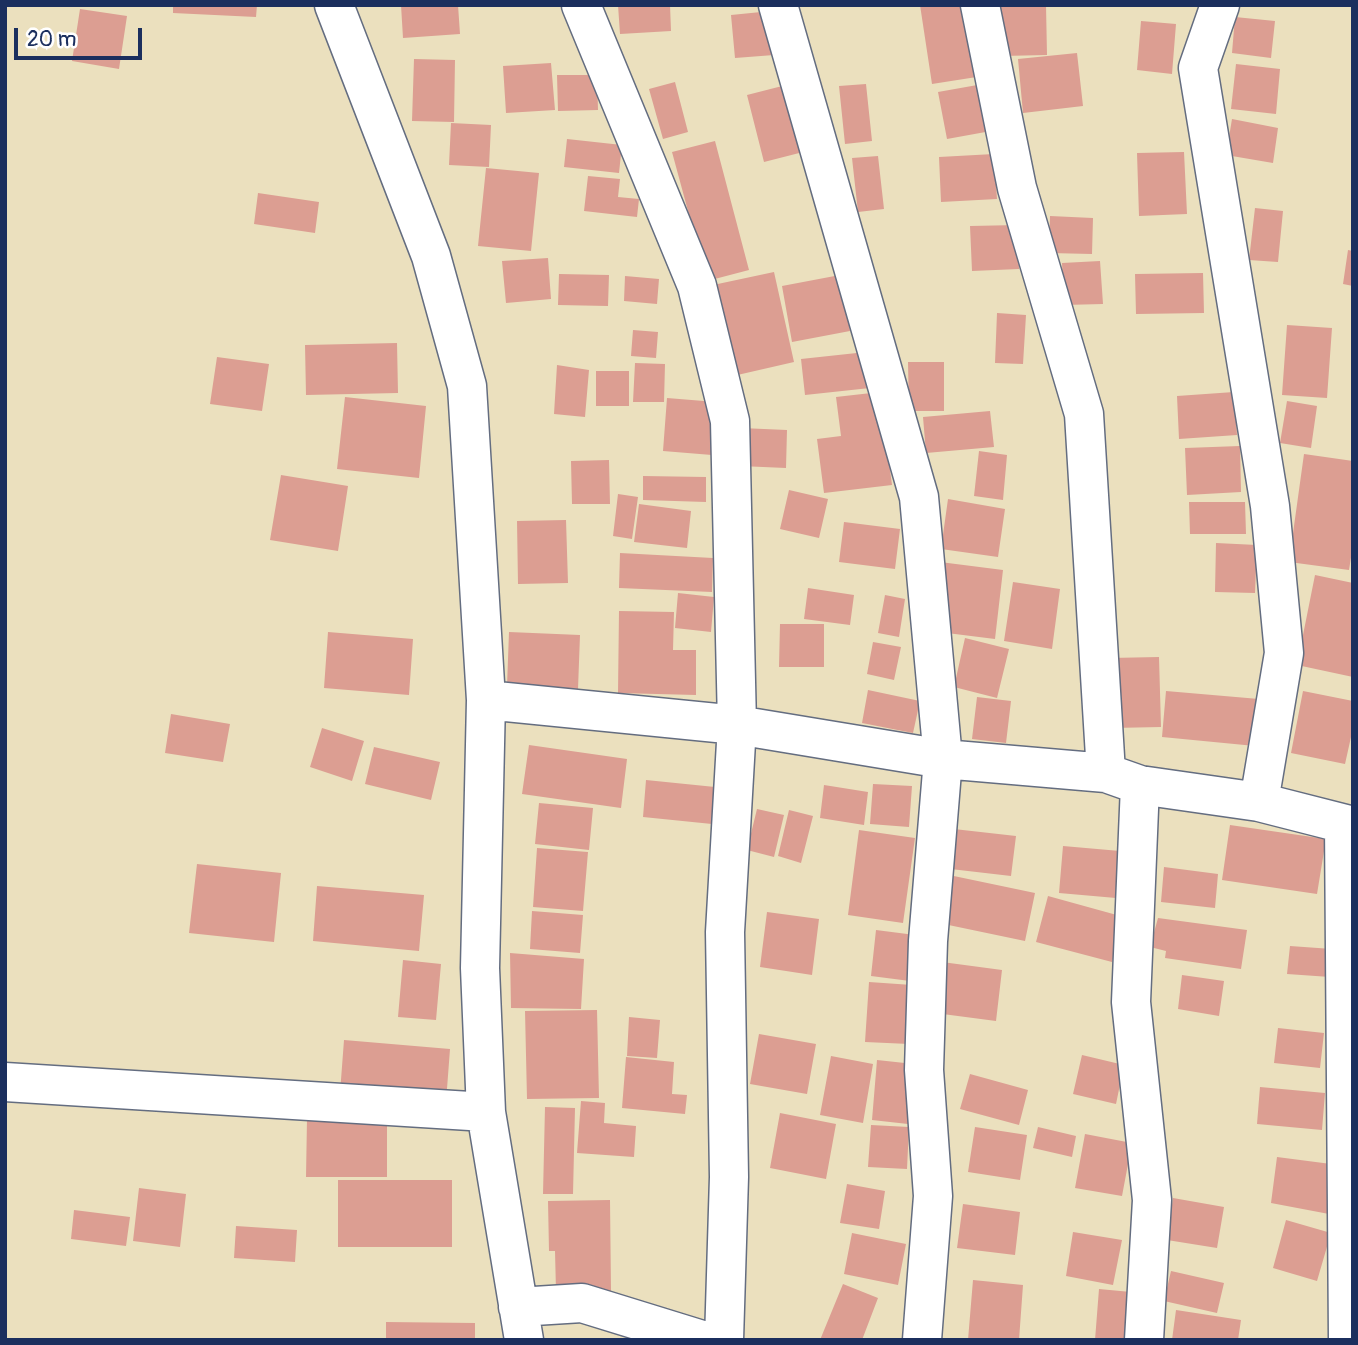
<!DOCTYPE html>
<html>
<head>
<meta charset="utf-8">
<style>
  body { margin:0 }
  #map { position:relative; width:1358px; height:1345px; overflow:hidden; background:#ebe0be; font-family:Pangolin,sans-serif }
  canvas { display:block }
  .frame { position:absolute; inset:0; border:7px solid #1b2f5e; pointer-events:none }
  .scale { position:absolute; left:14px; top:28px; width:128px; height:32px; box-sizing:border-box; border:4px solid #1b2f5e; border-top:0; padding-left:9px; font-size:21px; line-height:24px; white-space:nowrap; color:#1b2f5e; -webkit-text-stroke:5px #fff; paint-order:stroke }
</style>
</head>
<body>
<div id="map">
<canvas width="1358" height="1345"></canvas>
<div class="frame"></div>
<div class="scale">20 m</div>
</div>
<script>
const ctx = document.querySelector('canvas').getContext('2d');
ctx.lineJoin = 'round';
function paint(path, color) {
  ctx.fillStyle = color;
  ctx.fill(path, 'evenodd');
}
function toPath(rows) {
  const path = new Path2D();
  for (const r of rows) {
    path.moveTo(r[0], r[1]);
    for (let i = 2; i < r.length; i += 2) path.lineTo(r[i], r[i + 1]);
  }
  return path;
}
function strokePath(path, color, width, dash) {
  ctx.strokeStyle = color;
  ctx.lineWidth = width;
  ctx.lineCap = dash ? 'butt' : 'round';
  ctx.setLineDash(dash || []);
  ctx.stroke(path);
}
paint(toPath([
  [173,5,257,5,256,17,173,13],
  [401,5,458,5,460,34,403,38],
  [618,5,670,5,671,31,620,34],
  [920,5,972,5,983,76,932,84],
  [1000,5,1046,5,1047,55,1002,56],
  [80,9,127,16,119,69,72,61],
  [771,11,774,55,735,58,731,15],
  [1235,17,1275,21,1271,58,1232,53],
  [1141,21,1176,24,1172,74,1137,70],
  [1077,53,1083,106,1023,113,1018,59],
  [414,59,455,60,454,122,412,121],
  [551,63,555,110,506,113,503,66],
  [1236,64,1280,69,1276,114,1231,109],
  [557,75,597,75,598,110,558,111],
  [675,82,688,132,663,139,649,89],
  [794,83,811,150,764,162,747,95],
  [866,84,872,141,845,144,839,86],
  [983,84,991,131,947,139,938,92],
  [1232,119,1278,128,1273,163,1226,155],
  [451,123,491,125,489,167,449,165],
  [567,139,622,145,619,173,564,167],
  [715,141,749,270,707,281,672,152],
  [1184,152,1187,214,1139,216,1137,153],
  [994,154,997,199,941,202,939,157],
  [878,156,884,209,858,212,852,158],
  [486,168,539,173,531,251,478,246],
  [588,176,620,179,618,197,639,199,637,217,584,211],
  [258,193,319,202,315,233,254,224],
  [1255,208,1283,211,1278,262,1249,260],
  [1050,216,1093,218,1092,254,1049,253],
  [1018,225,1019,269,972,271,970,226],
  [1348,250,1353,251,1353,286,1343,284],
  [548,258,551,299,506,303,502,261],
  [1100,261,1103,304,1064,305,1062,263],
  [774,272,794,362,733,376,713,285],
  [1203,273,1204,313,1136,314,1135,274],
  [559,274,609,275,608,306,558,305],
  [840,275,850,331,792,342,782,286],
  [625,276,659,279,657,304,624,301],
  [997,313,1026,315,1023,364,995,363],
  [1287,325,1332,328,1327,398,1282,395],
  [633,330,658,332,656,358,631,356],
  [397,343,398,393,306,395,305,345],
  [866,352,870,388,805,395,801,359],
  [217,357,269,364,262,411,210,404],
  [908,362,944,362,944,411,909,411],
  [635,363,665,364,664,402,633,402],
  [557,365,589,370,585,417,554,414],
  [596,371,629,371,629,406,596,406],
  [880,392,892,485,824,493,817,439,841,436,836,397],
  [1234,392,1237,435,1179,439,1177,396],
  [345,397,426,406,419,478,337,469],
  [667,398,716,402,712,455,663,451],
  [1287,401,1317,406,1311,448,1280,443],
  [990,411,994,447,926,453,923,417],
  [741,428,787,430,786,468,740,466],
  [1240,446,1241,492,1187,495,1185,448],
  [979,451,1007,455,1003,500,974,496],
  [1304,454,1353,461,1353,545,1349,570,1289,562],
  [609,460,610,504,572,504,571,461],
  [281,475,348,486,338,551,270,540],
  [643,476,706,477,706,502,643,500],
  [789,490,828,499,819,538,780,529],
  [618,494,638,497,632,539,613,536],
  [948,499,1005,509,998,557,941,549],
  [1189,502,1245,502,1246,534,1190,534],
  [639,504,691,511,687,548,634,542],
  [566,520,568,583,518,584,517,521],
  [844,522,900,529,895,569,839,562],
  [1216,543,1257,545,1255,593,1215,592],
  [620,553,713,558,712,592,619,588],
  [940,562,1003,570,995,639,931,631],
  [1315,575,1353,583,1353,677,1297,665],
  [1013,582,1060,589,1052,649,1004,641],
  [808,588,854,595,850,625,804,619],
  [678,593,714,597,711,632,675,628],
  [885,595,905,599,899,637,878,633],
  [619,611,674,612,673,650,696,650,696,695,618,693],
  [780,624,824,624,824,667,779,667],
  [328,632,413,639,409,695,324,688],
  [509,632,580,635,578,689,507,686],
  [965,638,1009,649,997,698,954,687],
  [873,642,901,647,894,680,867,674],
  [1159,657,1161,727,1112,728,1110,658],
  [868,690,920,701,913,733,862,723],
  [1166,691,1259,699,1255,746,1162,737],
  [1303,691,1353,701,1353,728,1345,764,1291,753],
  [977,697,1011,701,1006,743,972,739],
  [171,714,230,724,223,762,165,753],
  [322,728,364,741,352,781,310,767],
  [529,745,627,759,621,808,522,794],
  [374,747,440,762,431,800,365,784],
  [646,780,715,787,712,824,643,817],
  [873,784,912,786,909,827,870,824],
  [824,785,868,792,864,825,820,818],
  [539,803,593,808,589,850,535,844],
  [757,809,784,815,774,857,747,850],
  [789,810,813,816,801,863,778,856],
  [1230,825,1326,839,1317,894,1222,880],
  [945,828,1016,836,1011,876,942,868],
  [859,830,915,838,903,923,848,915],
  [1063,846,1120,851,1116,898,1059,893],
  [537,848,588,852,583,911,533,907],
  [197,864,281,873,274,942,189,933],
  [1164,867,1218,874,1215,908,1161,902],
  [949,875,1035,893,1025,941,939,923],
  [317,886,424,895,419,951,313,941],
  [1048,896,1124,917,1112,962,1036,942],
  [532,911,583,915,580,953,530,949],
  [767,912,819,919,812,975,760,967],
  [1158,918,1247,930,1241,969,1165,958,1166,951,1150,947],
  [876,930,915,935,910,981,871,976],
  [1290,946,1332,949,1330,977,1287,974],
  [510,953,584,959,581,1009,511,1008],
  [403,960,441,964,436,1020,398,1017],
  [942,962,1002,970,996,1021,935,1013],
  [1182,975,1224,981,1219,1016,1178,1009],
  [869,982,912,985,909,1044,865,1042],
  [597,1010,599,1098,527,1099,525,1011],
  [629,1017,660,1020,657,1058,627,1056],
  [1278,1028,1324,1033,1320,1068,1274,1063],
  [759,1034,816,1044,807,1094,750,1084],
  [344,1040,450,1049,446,1102,340,1093],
  [1082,1055,1124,1065,1116,1104,1073,1094],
  [831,1056,873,1064,863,1123,820,1115],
  [626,1057,674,1062,672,1094,687,1095,685,1114,622,1108],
  [877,1060,914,1064,908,1124,872,1120],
  [970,1074,1028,1090,1019,1125,960,1109],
  [1260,1087,1325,1093,1322,1130,1257,1124],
  [581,1101,605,1103,604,1123,636,1126,634,1157,577,1153],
  [545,1107,575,1108,573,1194,543,1194],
  [780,1113,836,1124,826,1179,770,1168],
  [307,1119,387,1119,387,1177,306,1177],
  [871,1125,909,1127,907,1169,868,1167],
  [975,1127,1027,1135,1020,1180,968,1172],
  [1038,1127,1076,1136,1072,1157,1033,1148],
  [1085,1134,1132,1143,1122,1196,1075,1188],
  [1277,1157,1331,1164,1329,1214,1271,1203],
  [338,1180,452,1180,452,1247,338,1247],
  [847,1184,885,1191,879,1229,840,1223],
  [139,1188,186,1194,180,1247,133,1241],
  [1173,1198,1224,1207,1217,1248,1167,1240],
  [610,1200,611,1291,556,1291,555,1251,549,1251,548,1201],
  [963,1204,1020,1212,1015,1255,957,1248],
  [74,1210,130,1217,126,1246,71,1239],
  [1286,1220,1331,1233,1317,1281,1273,1268],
  [236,1226,297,1230,295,1262,234,1258],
  [1073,1232,1122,1240,1113,1285,1066,1276],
  [852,1233,906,1244,898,1285,844,1274],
  [1171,1271,1224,1283,1217,1313,1164,1301],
  [973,1280,1023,1285,1019,1340,968,1340],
  [843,1284,878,1298,862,1340,820,1340],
  [1099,1289,1131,1292,1128,1340,1095,1340],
  [1176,1310,1241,1320,1238,1340,1172,1340],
  [386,1322,475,1323,475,1340,386,1340]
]), '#dc9e92');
const minor = toPath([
  [334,5,431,256,467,386,486,700,480,968,486,1112,524,1340],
  [581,5,697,286,730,421,737,725,725,932,729,1177,724,1340],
  [778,5,919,497,943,759,928,941,924,1070,933,1196,922,1340],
  [980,5,1017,188,1084,414,1106,773],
  [1220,5,1198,68,1270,506,1284,653,1259,802],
  [486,700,737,725,943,759,1106,773,1140,785,1259,802,1353,826],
  [1140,785,1131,1002,1152,1200,1144,1340],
  [1344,824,1348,1340],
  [5,1082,486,1112],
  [518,1307,582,1303,702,1340]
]);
strokePath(minor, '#646d80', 41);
strokePath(minor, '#fff', 38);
</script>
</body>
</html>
